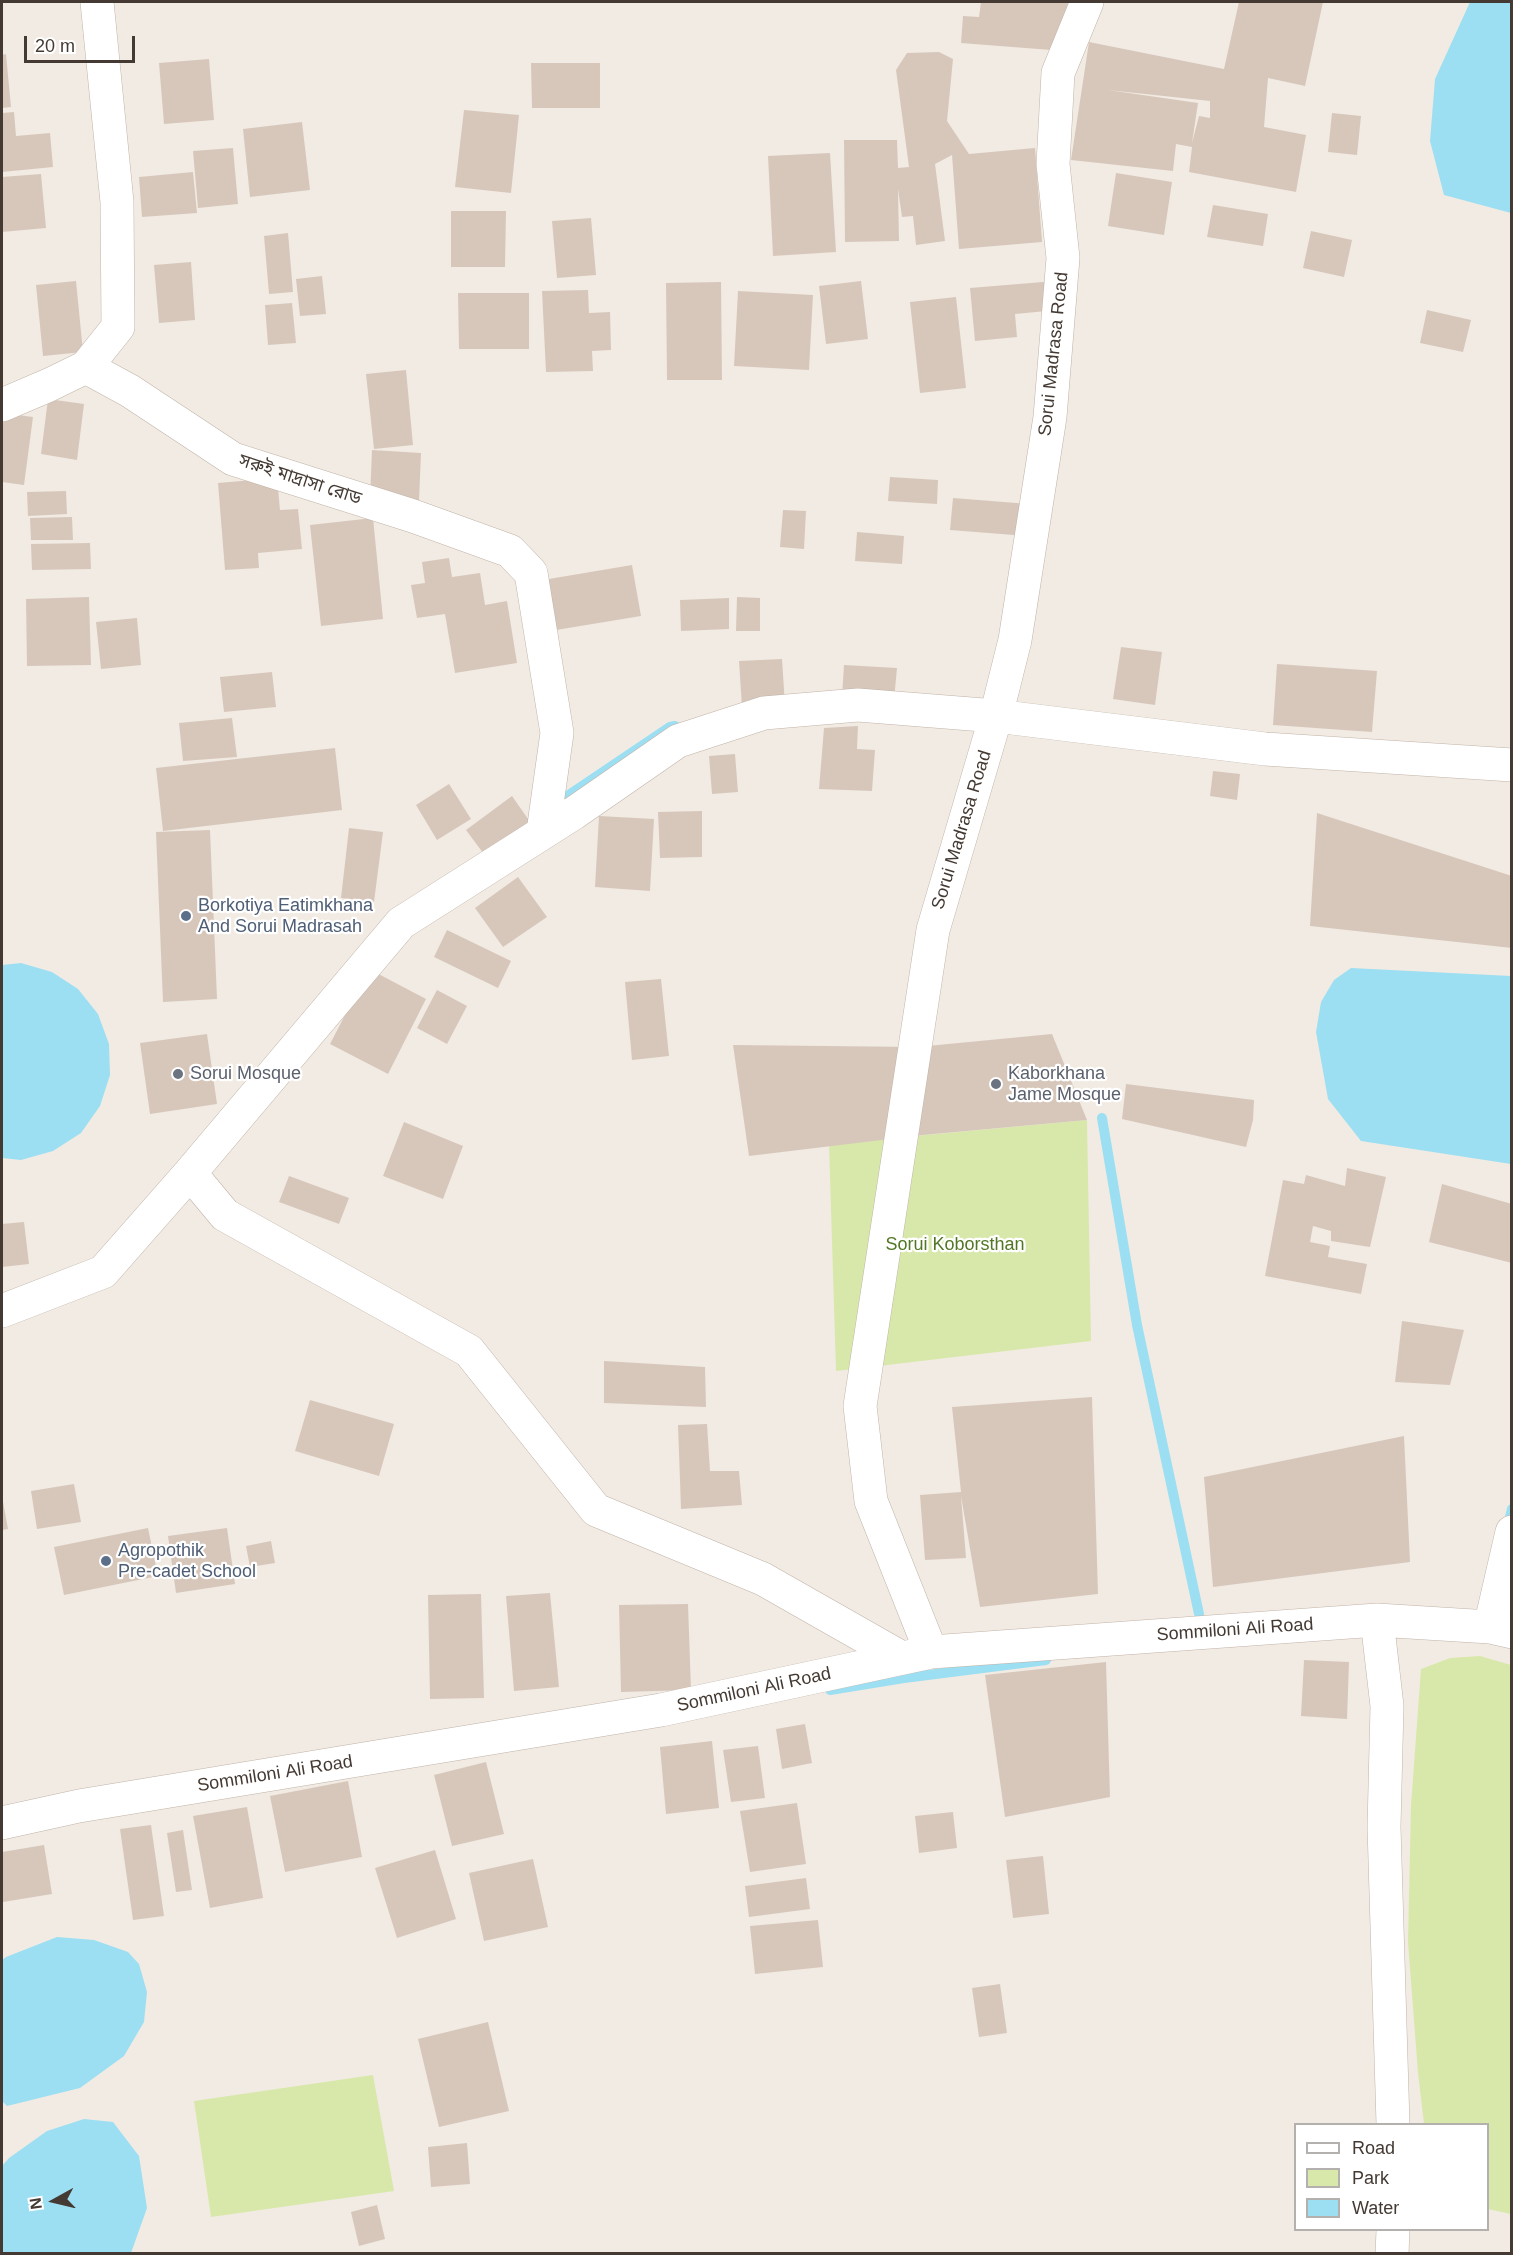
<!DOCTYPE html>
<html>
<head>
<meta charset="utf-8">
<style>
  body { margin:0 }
  #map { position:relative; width:1513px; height:2255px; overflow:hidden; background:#f2ebe3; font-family:Helvetica,sans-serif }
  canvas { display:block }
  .frame { position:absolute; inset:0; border:3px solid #443a33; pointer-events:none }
  .legend { position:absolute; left:1294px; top:2123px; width:195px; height:108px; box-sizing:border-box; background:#fff; border:2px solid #b4b0ad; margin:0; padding:8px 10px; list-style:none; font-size:18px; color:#443a33 }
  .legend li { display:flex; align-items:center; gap:12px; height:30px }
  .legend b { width:30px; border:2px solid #b4b0ad }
  .north { position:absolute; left:24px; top:2171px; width:60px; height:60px; -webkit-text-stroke:4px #fff; paint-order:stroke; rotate:262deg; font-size:16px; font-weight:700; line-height:24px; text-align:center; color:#443a33 }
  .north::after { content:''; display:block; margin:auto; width:21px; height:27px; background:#443a33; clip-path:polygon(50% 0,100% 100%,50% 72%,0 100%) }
  .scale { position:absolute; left:24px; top:36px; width:111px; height:27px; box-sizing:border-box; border:3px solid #443a33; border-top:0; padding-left:8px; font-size:18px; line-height:21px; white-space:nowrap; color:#443a33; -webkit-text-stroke:4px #fff; paint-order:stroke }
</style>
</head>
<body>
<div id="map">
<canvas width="1513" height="2255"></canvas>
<div class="frame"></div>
<ul class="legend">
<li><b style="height:8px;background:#fff"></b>Road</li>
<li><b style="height:16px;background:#d8e8aa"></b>Park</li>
<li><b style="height:16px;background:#9cdff2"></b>Water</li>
</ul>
<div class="north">N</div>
<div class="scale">20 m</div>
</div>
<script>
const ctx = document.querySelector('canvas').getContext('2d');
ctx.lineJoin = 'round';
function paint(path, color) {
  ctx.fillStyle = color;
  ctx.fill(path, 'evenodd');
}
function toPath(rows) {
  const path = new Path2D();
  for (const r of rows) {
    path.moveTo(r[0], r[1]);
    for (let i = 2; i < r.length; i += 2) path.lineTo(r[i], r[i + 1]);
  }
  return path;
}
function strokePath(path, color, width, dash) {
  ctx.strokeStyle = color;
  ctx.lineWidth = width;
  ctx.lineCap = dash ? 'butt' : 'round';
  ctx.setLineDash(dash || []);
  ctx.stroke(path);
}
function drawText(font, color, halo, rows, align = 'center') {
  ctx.font = font + ' Helvetica,"Noto Sans Bengali",sans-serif';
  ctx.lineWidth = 4.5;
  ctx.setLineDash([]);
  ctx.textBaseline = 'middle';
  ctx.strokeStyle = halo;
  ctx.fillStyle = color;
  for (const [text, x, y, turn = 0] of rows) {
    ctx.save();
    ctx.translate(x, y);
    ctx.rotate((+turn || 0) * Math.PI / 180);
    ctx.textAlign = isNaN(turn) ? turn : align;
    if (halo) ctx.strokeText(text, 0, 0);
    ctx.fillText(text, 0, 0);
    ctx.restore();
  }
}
paint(toPath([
  [1087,1120,1091,1341,836,1371,829,1144],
  [1480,1656,1511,1665,1511,2214,1488,2209,1488,2124,1424,2124,1418,2073,1408,1942,1411,1805,1421,1669,1450,1658],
  [373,2075,394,2191,211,2217,194,2101]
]), '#d8e8aa');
paint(toPath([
  [1470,2,1511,2,1511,213,1444,195,1430,141,1435,79],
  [21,963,52,972,78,989,98,1014,109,1044,110,1075,100,1106,81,1133,53,1151,21,1160,2,1158,2,965],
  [1351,968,1511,976,1511,1164,1361,1141,1328,1099,1316,1032,1321,1002,1334,980],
  [57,1937,94,1940,128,1952,139,1964,147,1992,144,2022,124,2056,80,2088,7,2106,2,2101,2,1960,6,1957],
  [84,2119,113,2122,139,2156,147,2208,131,2253,2,2253,2,2166,9,2158,47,2131]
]), '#9cdff2');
strokePath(toPath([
  [566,797,670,727,675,726],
  [1102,1118,1137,1325,1199,1614],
  [1507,1529,1512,1509],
  [830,1690,904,1678,1046,1660]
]), '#9cdff2', 10);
paint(toPath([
  [981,2,1068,2,1064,51,961,43,963,16,979,17],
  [1239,2,1323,2,1305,86,1268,78,1264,127,1306,135,1296,192,1189,172,1192,147,1176,144,1173,171,1071,160,1089,42,1224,69],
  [1108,90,1210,101,1210,118,1199,116,1192,143,1198,103],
  [939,52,953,59,947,121,969,154,1035,148,1042,242,959,249,952,155,935,164,945,241,916,245,913,216,902,217,898,189,899,241,845,242,844,140,897,140,898,168,909,167,896,70,907,53],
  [6,54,11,107,2,108,2,55],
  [209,59,214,120,164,124,159,63],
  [531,63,600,63,600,108,532,108],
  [464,110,519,115,511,193,455,187],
  [14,112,16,136,50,133,53,167,2,172,2,113],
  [1332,113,1361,116,1357,155,1328,152],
  [302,122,310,190,250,197,243,129],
  [233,148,238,204,198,208,193,151],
  [830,153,836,252,773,256,768,156],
  [193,172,197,213,142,217,139,177],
  [1116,173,1172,182,1164,235,1108,226],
  [41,174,46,228,2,232,2,177],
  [1213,205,1268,214,1263,246,1207,237],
  [451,211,506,211,505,267,451,267],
  [591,218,596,275,557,278,552,221],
  [1311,231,1352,240,1344,277,1303,268],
  [288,233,293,292,269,294,264,236],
  [191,262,195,320,159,323,154,265],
  [322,276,326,314,300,316,296,279],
  [76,281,83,352,43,356,36,285],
  [861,281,868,339,826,344,819,286],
  [1055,281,1057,310,1015,314,1017,337,975,341,970,288],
  [721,282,722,380,667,380,666,283],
  [588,290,589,313,610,312,611,350,592,351,593,371,546,372,542,291],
  [738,291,813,295,809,370,734,366],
  [458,293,529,293,529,349,459,349],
  [956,297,966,388,920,393,910,302],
  [292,303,296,343,268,345,265,305],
  [1427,310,1471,320,1463,352,1420,343],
  [406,370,413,445,374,449,366,374],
  [48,399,84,404,77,460,41,454],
  [2,413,33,417,24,485,2,482],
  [372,450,421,453,419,501,370,499],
  [890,477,938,480,937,504,888,501],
  [277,478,280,510,298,509,302,549,258,553,259,568,225,570,218,483],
  [66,491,67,514,28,516,27,492],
  [953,498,1029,504,1027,536,950,530],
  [783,510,806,511,804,549,780,547],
  [72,517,73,540,31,540,30,518],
  [373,518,383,619,321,626,310,525],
  [857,532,904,536,902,564,855,561],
  [90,543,91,569,32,570,31,544],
  [449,558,452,577,480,573,485,605,507,601,517,663,455,673,445,614,417,618,411,585,425,583,422,562],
  [632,565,641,616,544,632,537,581],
  [89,597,91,665,27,666,26,599],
  [737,597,760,598,760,631,736,631],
  [729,598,729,629,681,631,680,600],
  [137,618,141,665,101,669,96,622],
  [1121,647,1162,652,1155,705,1113,699],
  [782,659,785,705,742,707,739,661],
  [1277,664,1377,671,1372,732,1273,725],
  [844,665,897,668,894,700,842,697],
  [272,672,276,707,224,712,220,677],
  [232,718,237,757,183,761,179,723],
  [858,726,857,749,875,750,872,791,819,789,824,728],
  [335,748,342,810,163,831,156,768],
  [735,754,738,792,712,794,709,756],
  [1213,771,1240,774,1237,800,1210,796],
  [449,784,471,819,437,840,416,805],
  [512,796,535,829,489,861,466,830],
  [702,811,702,857,660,858,658,812],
  [1317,813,1512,876,1512,948,1310,926],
  [599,816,654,819,650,891,595,887],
  [349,828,383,832,374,902,341,898],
  [210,830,217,999,163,1002,156,832],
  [518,877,547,917,503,947,475,908],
  [447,930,511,961,498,988,434,957],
  [369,969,426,999,388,1074,330,1044],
  [661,979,669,1056,632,1060,625,982],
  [437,990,467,1006,447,1044,417,1028],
  [207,1034,217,1104,150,1114,140,1043],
  [1052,1034,1087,1120,923,1135,749,1156,733,1045,917,1047],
  [1126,1084,1254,1100,1253,1120,1246,1147,1122,1119],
  [404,1122,463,1146,443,1199,383,1176],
  [1347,1168,1386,1177,1370,1247,1331,1241,1331,1231,1313,1226,1310,1242,1330,1246,1328,1257,1367,1264,1361,1294,1265,1276,1283,1180,1304,1184,1306,1175,1345,1186],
  [289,1176,349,1198,339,1224,279,1202],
  [1442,1184,1512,1204,1512,1263,1429,1242],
  [24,1222,29,1264,2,1267,2,1224],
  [1402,1321,1464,1330,1450,1385,1395,1382],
  [604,1361,705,1367,706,1407,604,1403],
  [1092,1397,1098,1594,980,1607,961,1496,966,1558,925,1560,920,1495,961,1492,952,1407],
  [310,1400,394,1424,379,1476,295,1451],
  [707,1424,710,1471,739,1471,742,1505,681,1509,678,1425],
  [1404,1436,1410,1562,1213,1587,1204,1477],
  [74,1484,81,1522,37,1529,31,1491],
  [2,1496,8,1529,2,1530],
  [148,1528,158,1576,64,1595,54,1547],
  [227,1528,235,1584,176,1593,168,1536],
  [271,1541,275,1563,250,1567,246,1546],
  [550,1593,559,1687,514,1691,506,1596],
  [481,1594,484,1698,430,1699,428,1595],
  [688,1604,691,1690,621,1692,619,1605],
  [1304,1660,1349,1662,1347,1719,1301,1716],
  [1106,1662,1110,1797,1005,1817,985,1675],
  [805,1724,812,1763,782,1769,776,1729],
  [712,1741,719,1808,666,1814,660,1747],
  [758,1746,765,1798,731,1802,723,1750],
  [486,1762,504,1834,452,1846,434,1775],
  [348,1781,362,1857,285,1872,270,1796],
  [797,1803,806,1864,750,1872,740,1811],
  [247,1807,263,1898,210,1908,193,1816],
  [953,1812,957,1848,919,1853,915,1816],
  [151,1825,164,1916,133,1920,120,1829],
  [183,1830,192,1890,176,1892,167,1833],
  [44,1845,52,1894,3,1902,2,1852],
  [435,1850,456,1919,397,1938,375,1868],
  [1043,1856,1049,1914,1013,1918,1006,1860],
  [533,1859,548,1927,484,1941,469,1873],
  [806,1878,810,1909,749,1917,745,1886],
  [818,1920,823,1967,755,1974,750,1926],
  [1000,1984,1007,2033,979,2037,972,1988],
  [488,2022,509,2111,439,2127,418,2039],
  [467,2143,470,2184,431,2187,428,2147],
  [377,2205,385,2239,359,2246,351,2212]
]), '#d7c7bb');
const minor = toPath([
  [86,367,130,391,233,459,413,516,510,551,531,573,557,733,543,832],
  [2,405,49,385,86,367,118,327,117,202,97,2],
  [190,1173,225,1215,469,1351,596,1510,763,1579,902,1658],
  [2,1311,103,1272,190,1173,401,923,574,813,678,741,764,713,858,705,996,716,1265,749,1512,765],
  [1377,1620,1387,1706,1384,1827,1393,2124],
  [1490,1627,1512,1532],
  [931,1652,871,1501,860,1406,933,930,996,716,1015,640,1050,417,1063,258,1053,164,1058,73,1087,2],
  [2,1823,79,1806,661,1710,931,1652,1377,1620,1490,1627,1512,1632],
  [1392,2254,1393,2230]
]);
strokePath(minor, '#c0b3a8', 34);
strokePath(minor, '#fff', 33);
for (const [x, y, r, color] of [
  [186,916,6,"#5c6f8a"],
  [178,1074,6,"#6b7280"],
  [996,1084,6,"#6b7280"],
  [106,1561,6,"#5c6f8a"]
]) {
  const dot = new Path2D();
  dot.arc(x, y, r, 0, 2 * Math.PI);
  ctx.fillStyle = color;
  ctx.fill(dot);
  strokePath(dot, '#fff', 2);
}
drawText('18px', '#443a33', '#fff', [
  ["Sorui Madrasa Road",1054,354,-84],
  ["সরুই মাদ্রাসা রোড",300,480,18],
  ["Sorui Madrasa Road",962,830,-73],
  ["Sommiloni Ali Road",1235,1630,-4],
  ["Sommiloni Ali Road",754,1690,-12],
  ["Sommiloni Ali Road",275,1774,-9]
]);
drawText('18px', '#4e5e75', '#fff', [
  ["Borkotiya Eatimkhana",198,906],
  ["And Sorui Madrasah",198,927],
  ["Agropothik",118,1551],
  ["Pre-cadet School",118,1572]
], 'left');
drawText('18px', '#5b616d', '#fff', [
  ["Sorui Mosque",190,1074],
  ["Kaborkhana",1008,1074],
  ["Jame Mosque",1008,1095]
], 'left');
drawText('18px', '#537626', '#fff', [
  ["Sorui Koborsthan",955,1245]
]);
</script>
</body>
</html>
